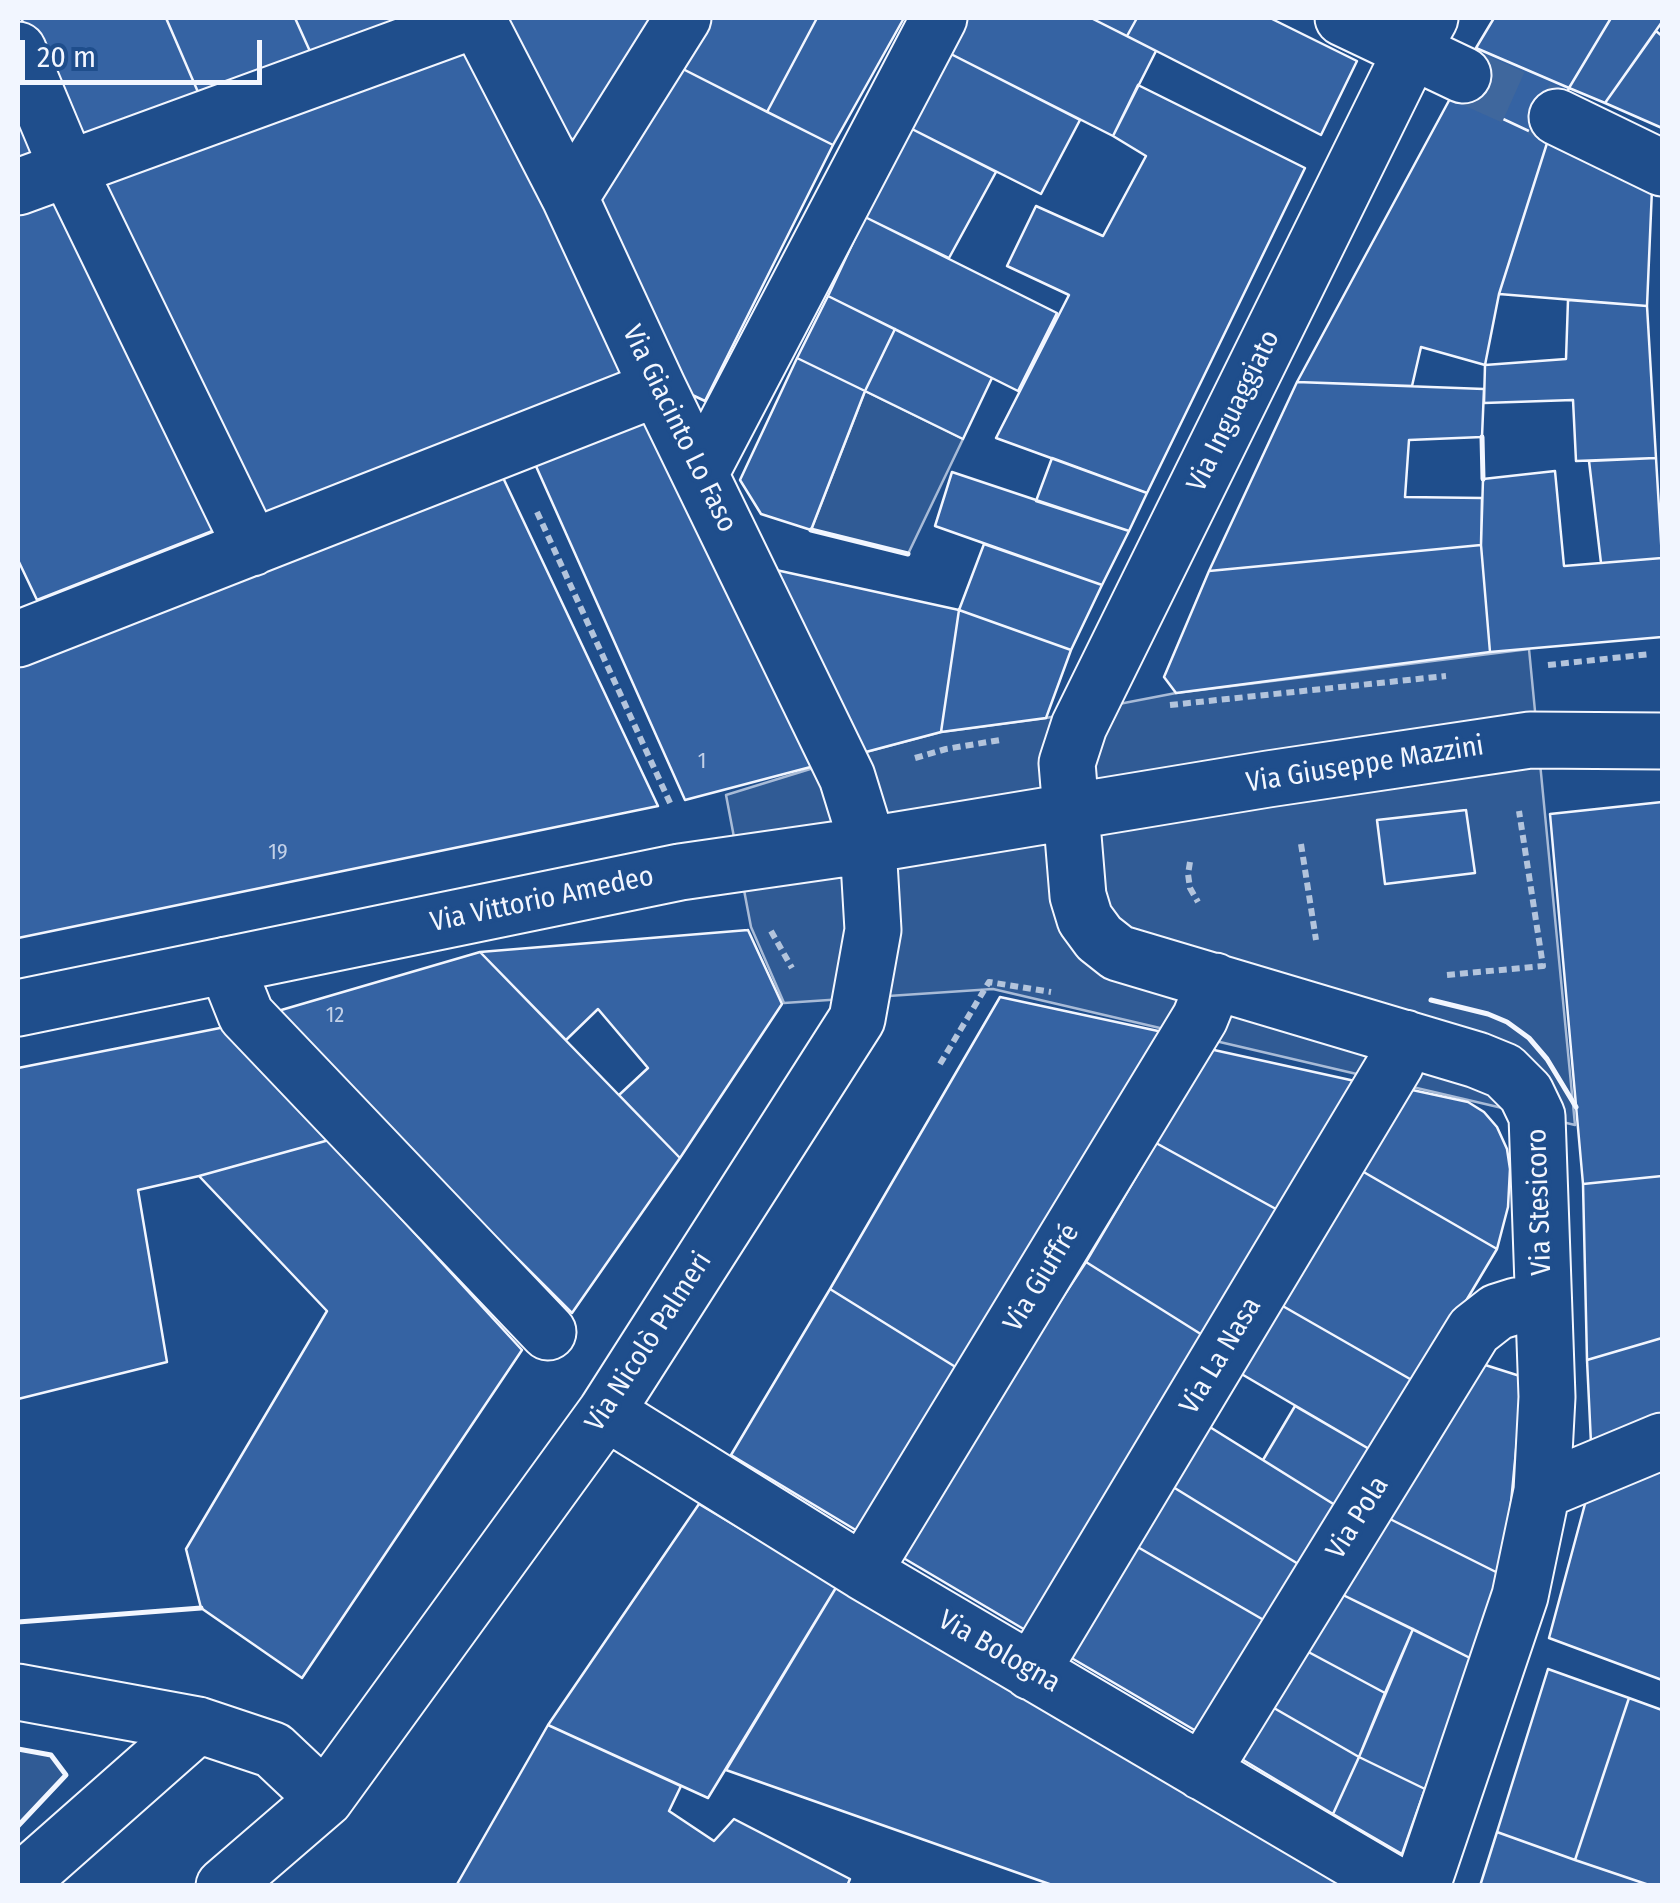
<!DOCTYPE html>
<html>
<head>
<meta charset="utf-8">
<style>
  body { margin:0 }
  #map { position:relative; width:1680px; height:1903px; overflow:hidden; background:#1f4e8c; font-family:"Fira Sans Condensed",sans-serif }
  canvas { display:block }
  .frame { position:absolute; inset:0; border:20px solid #f2f6ff; pointer-events:none }
  .scale { position:absolute; left:20px; top:40px; width:242px; height:45px; box-sizing:border-box; border:5px solid #f2f6ff; border-top:0; padding-left:12px; font-size:30px; line-height:35px; white-space:nowrap; color:#f2f6ff; -webkit-text-stroke:8px #1f4e8c; paint-order:stroke }
</style>
</head>
<body>
<div id="map">
<canvas width="1680" height="1903"></canvas>
<div class="frame"></div>
<div class="scale">20 m</div>
</div>
<script>
const ctx = document.querySelector('canvas').getContext('2d');
ctx.lineJoin = 'round';
function paint(path, color) {
  ctx.fillStyle = color;
  ctx.fill(path, 'evenodd');
}
function toPath(rows) {
  const path = new Path2D();
  for (const r of rows) {
    path.moveTo(r[0], r[1]);
    for (let i = 2; i < r.length; i += 2) path.lineTo(r[i], r[i + 1]);
  }
  return path;
}
function strokePath(path, color, width, dash) {
  ctx.strokeStyle = color;
  ctx.lineWidth = width;
  ctx.lineCap = dash ? 'butt' : 'round';
  ctx.setLineDash(dash || []);
  ctx.stroke(path);
}
function drawText(font, color, halo, rows, align = 'center') {
  ctx.font = font + ' "Fira Sans Condensed",sans-serif';
  ctx.lineWidth = 8;
  ctx.setLineDash([]);
  ctx.textBaseline = 'middle';
  ctx.strokeStyle = halo;
  ctx.fillStyle = color;
  for (const [text, x, y, turn = 0] of rows) {
    ctx.save();
    ctx.translate(x, y);
    ctx.rotate((+turn || 0) * Math.PI / 180);
    ctx.textAlign = isNaN(turn) ? turn : align;
    if (halo) ctx.strokeText(text, 0, 0);
    ctx.fillText(text, 0, 0);
    ctx.restore();
  }
}
const built = toPath([
  [865,391,963,439,908,554,811,530,865,391],
  [1529,649,1575,1125,993,989,784,1003,751,927,726,795,862,753,941,732,1046,718,1176,693,1529,649],
  [18,1749,51,1755,66,1775,18,1826,18,1749]
]);
paint(built, '#305b95');
strokePath(built, '#a8bbd7', 2.5);
const building = toPath([
  [21,18,166,18,201,99,79,145,21,18],
  [166,18,295,18,313,58,201,99,166,18],
  [295,18,417,18,313,58,295,18],
  [504,18,654,18,579,144,554,126,504,18],
  [707,18,817,18,767,112,677,66,707,18],
  [817,18,904,18,833,145,767,112,817,18],
  [961,18,1091,18,1156,51,1113,136,945,51,961,18],
  [1091,18,1137,18,1127,36,1091,18],
  [1137,18,1270,18,1357,61,1321,135,1127,36,1137,18],
  [1494,18,1611,18,1569,88,1476,48,1494,18],
  [1611,18,1662,18,1662,22,1605,103,1569,88,1611,18],
  [1656,31,1662,36,1662,128,1605,103,1656,31],
  [464,46,630,378,256,517,93,180,464,46],
  [1476,48,1569,88,1548,140,1452,95,1476,48],
  [945,51,1080,120,1041,194,908,127,945,51],
  [677,66,833,145,705,401,688,393,600,201,677,66],
  [1138,85,1305,168,1147,493,996,438,1069,295,1007,266,1036,206,1103,236,1146,156,1113,136,1138,85],
  [18,86,49,157,18,167,18,86],
  [1452,95,1548,140,1499,294,1485,365,1421,347,1412,386,1297,382,1452,95],
  [908,127,996,172,949,258,865,217,908,127],
  [1548,140,1652,189,1647,306,1499,294,1548,140],
  [61,196,220,528,37,600,18,560,18,211,61,196],
  [865,217,1057,313,1018,391,828,296,865,217],
  [828,296,895,329,865,391,797,358,828,296],
  [1568,300,1647,306,1656,458,1576,461,1573,400,1484,403,1485,365,1566,359,1568,300],
  [895,329,992,378,963,439,865,391,895,329],
  [797,358,865,391,811,530,761,514,740,480,797,358],
  [1297,382,1484,389,1482,437,1409,440,1405,497,1482,498,1481,545,1209,571,1297,382],
  [650,409,822,764,685,800,531,455,650,409],
  [1052,458,1147,493,1129,531,1036,501,1052,458],
  [1656,458,1662,558,1601,563,1589,461,1656,458],
  [498,467,658,806,18,938,18,660,498,467],
  [1555,471,1564,566,1662,558,1662,637,1490,652,1481,545,1483,479,1555,471],
  [952,472,1129,531,1102,585,935,526,952,472],
  [984,544,1102,585,1071,650,959,610,984,544],
  [1481,545,1490,652,1176,693,1164,677,1209,571,1481,545],
  [776,570,959,610,941,732,862,753,776,570],
  [959,610,1071,650,1046,718,941,732,959,610],
  [1662,802,1662,1176,1583,1184,1550,814,1662,802],
  [1466,810,1475,873,1385,884,1377,820,1466,810],
  [748,930,782,1004,680,1158,619,1095,648,1068,598,1009,566,1040,480,952,748,930],
  [480,952,680,1158,572,1313,271,1013,480,952],
  [1000,997,1172,1034,970,1376,830,1289,1000,997],
  [225,1027,329,1140,199,1176,138,1190,167,1362,18,1399,18,1068,225,1027],
  [1205,1048,1364,1083,1285,1214,1156,1143,1205,1048],
  [1403,1088,1468,1102,1484,1112,1497,1127,1507,1149,1510,1169,1508,1207,1497,1249,1355,1167,1403,1088],
  [329,1140,522,1350,302,1678,201,1608,186,1549,327,1311,199,1176,329,1140],
  [1156,1143,1285,1214,1215,1343,1086,1262,1156,1143],
  [1355,1167,1497,1249,1417,1383,1274,1301,1355,1167],
  [1662,1176,1662,1338,1587,1360,1583,1184,1662,1176],
  [1086,1262,1215,1343,1032,1634,895,1553,1086,1262],
  [830,1289,970,1376,869,1538,731,1455,830,1289],
  [1274,1301,1417,1383,1376,1453,1233,1369,1274,1301],
  [1662,1338,1662,1415,1591,1443,1587,1360,1662,1338],
  [1479,1363,1523,1377,1504,1576,1384,1516,1479,1363],
  [1295,1406,1376,1453,1343,1510,1263,1460,1295,1406],
  [1205,1424,1343,1510,1308,1570,1165,1482,1205,1424],
  [1662,1459,1662,1680,1549,1638,1589,1489,1662,1459],
  [1165,1482,1308,1570,1274,1626,1129,1542,1165,1482],
  [699,1504,837,1586,708,1798,548,1725,699,1504],
  [1384,1516,1504,1576,1474,1660,1337,1592,1384,1516],
  [1129,1542,1274,1626,1208,1738,1063,1653,1129,1542],
  [837,1586,1345,1886,1055,1886,726,1770,837,1586],
  [1337,1592,1413,1629,1385,1693,1301,1648,1337,1592],
  [1413,1629,1474,1660,1425,1789,1359,1757,1413,1629],
  [1301,1648,1385,1693,1359,1757,1267,1704,1301,1648],
  [1548,1669,1629,1698,1575,1860,1497,1832,1548,1669],
  [1629,1698,1662,1710,1662,1886,1652,1886,1575,1860,1629,1698],
  [1267,1704,1359,1757,1333,1814,1235,1755,1267,1704],
  [548,1725,681,1786,669,1811,714,1841,734,1819,850,1879,847,1886,456,1886,548,1725],
  [1359,1757,1425,1789,1402,1854,1333,1814,1359,1757],
  [1497,1832,1575,1860,1652,1886,1480,1886,1497,1832]
]);
paint(building, '#3563a3');
strokePath(building, '#f2f6ff', 2.5);
strokePath(toPath([
  [1463,75,1557,117]
]), '#3f679d', 55, [55, 28]);
const minor = toPath([
  [1343,18,1463,75],
  [18,50,68,169,252,548],
  [1557,117,1662,168],
  [18,187,478,19],
  [570,198,683,18],
  [700,474,939,18],
  [18,639,658,388],
  [226,965,246,1015,548,1332],
  [18,1008,680,872,868,845,1268,779,1530,740,1662,741],
  [606,1412,863,1572,1397,1886],
  [1542,1491,1662,1441],
  [863,1572,1200,1018,1215,981],
  [1031,1672,1396,1063,1405,1038],
  [18,1692,198,1725,273,1750,325,1799],
  [1202,1772,1474,1330,1497,1312,1516,1306,1543,1302],
  [18,1884,198,1725],
  [224,1886,325,1799,606,1412,857,1019,873,930,868,845,847,777,658,388,570,198,477,18],
  [1422,1886,1520,1596,1542,1491,1547,1397,1537,1116,1526,1093,1504,1071,1477,1060,1118,953,1099,938,1085,919,1078,896,1067,763,1079,726,1411,52,1430,18]
]);
strokePath(minor, '#f2f6ff', 59);
strokePath(toPath([
  [537,512,671,805],
  [1548,665,1651,654],
  [1170,705,1446,676],
  [915,758,946,749,1000,740],
  [1301,844,1316,940],
  [1190,862,1188,874,1190,888,1198,902],
  [771,931,792,968],
  [1447,975,1543,966,1519,811],
  [940,1064,989,982,1051,992]
]), '#b3c4dc', 6, [8, 5]);
strokePath(minor, '#1f4e8c', 55);
strokePath(toPath([
  [1482,437,1483,479],
  [811,530,908,554],
  [1431,1000,1488,1014,1507,1022,1529,1038,1547,1059,1576,1107],
  [18,1622,201,1608],
  [18,1749,51,1755,66,1775,18,1826]
]), '#f2f6ff', 5);
drawText('22px', '#c3d1e8', null, [
  ["1",702,762],
  ["19",278,853],
  ["12",335,1016]
]);
drawText('28px', '#f2f6ff', '#1f4e8c', [
  ["Via Inguaggiato",1234,411,-64],
  ["Via Giacinto Lo Faso",679,429,64],
  ["Via Giuseppe Mazzini",1365,765,-9],
  ["Via Vittorio Amedeo",542,900,-12],
  ["Via Stesicoro",1540,1202,-92],
  ["Via Giuffré",1042,1278,-59],
  ["Via Nicolò Palmeri",649,1342,-57],
  ["Via La Nasa",1221,1356,-59],
  ["Via Pola",1358,1518,-58],
  ["Via Bologna",999,1652,30]
]);
</script>
</body>
</html>
